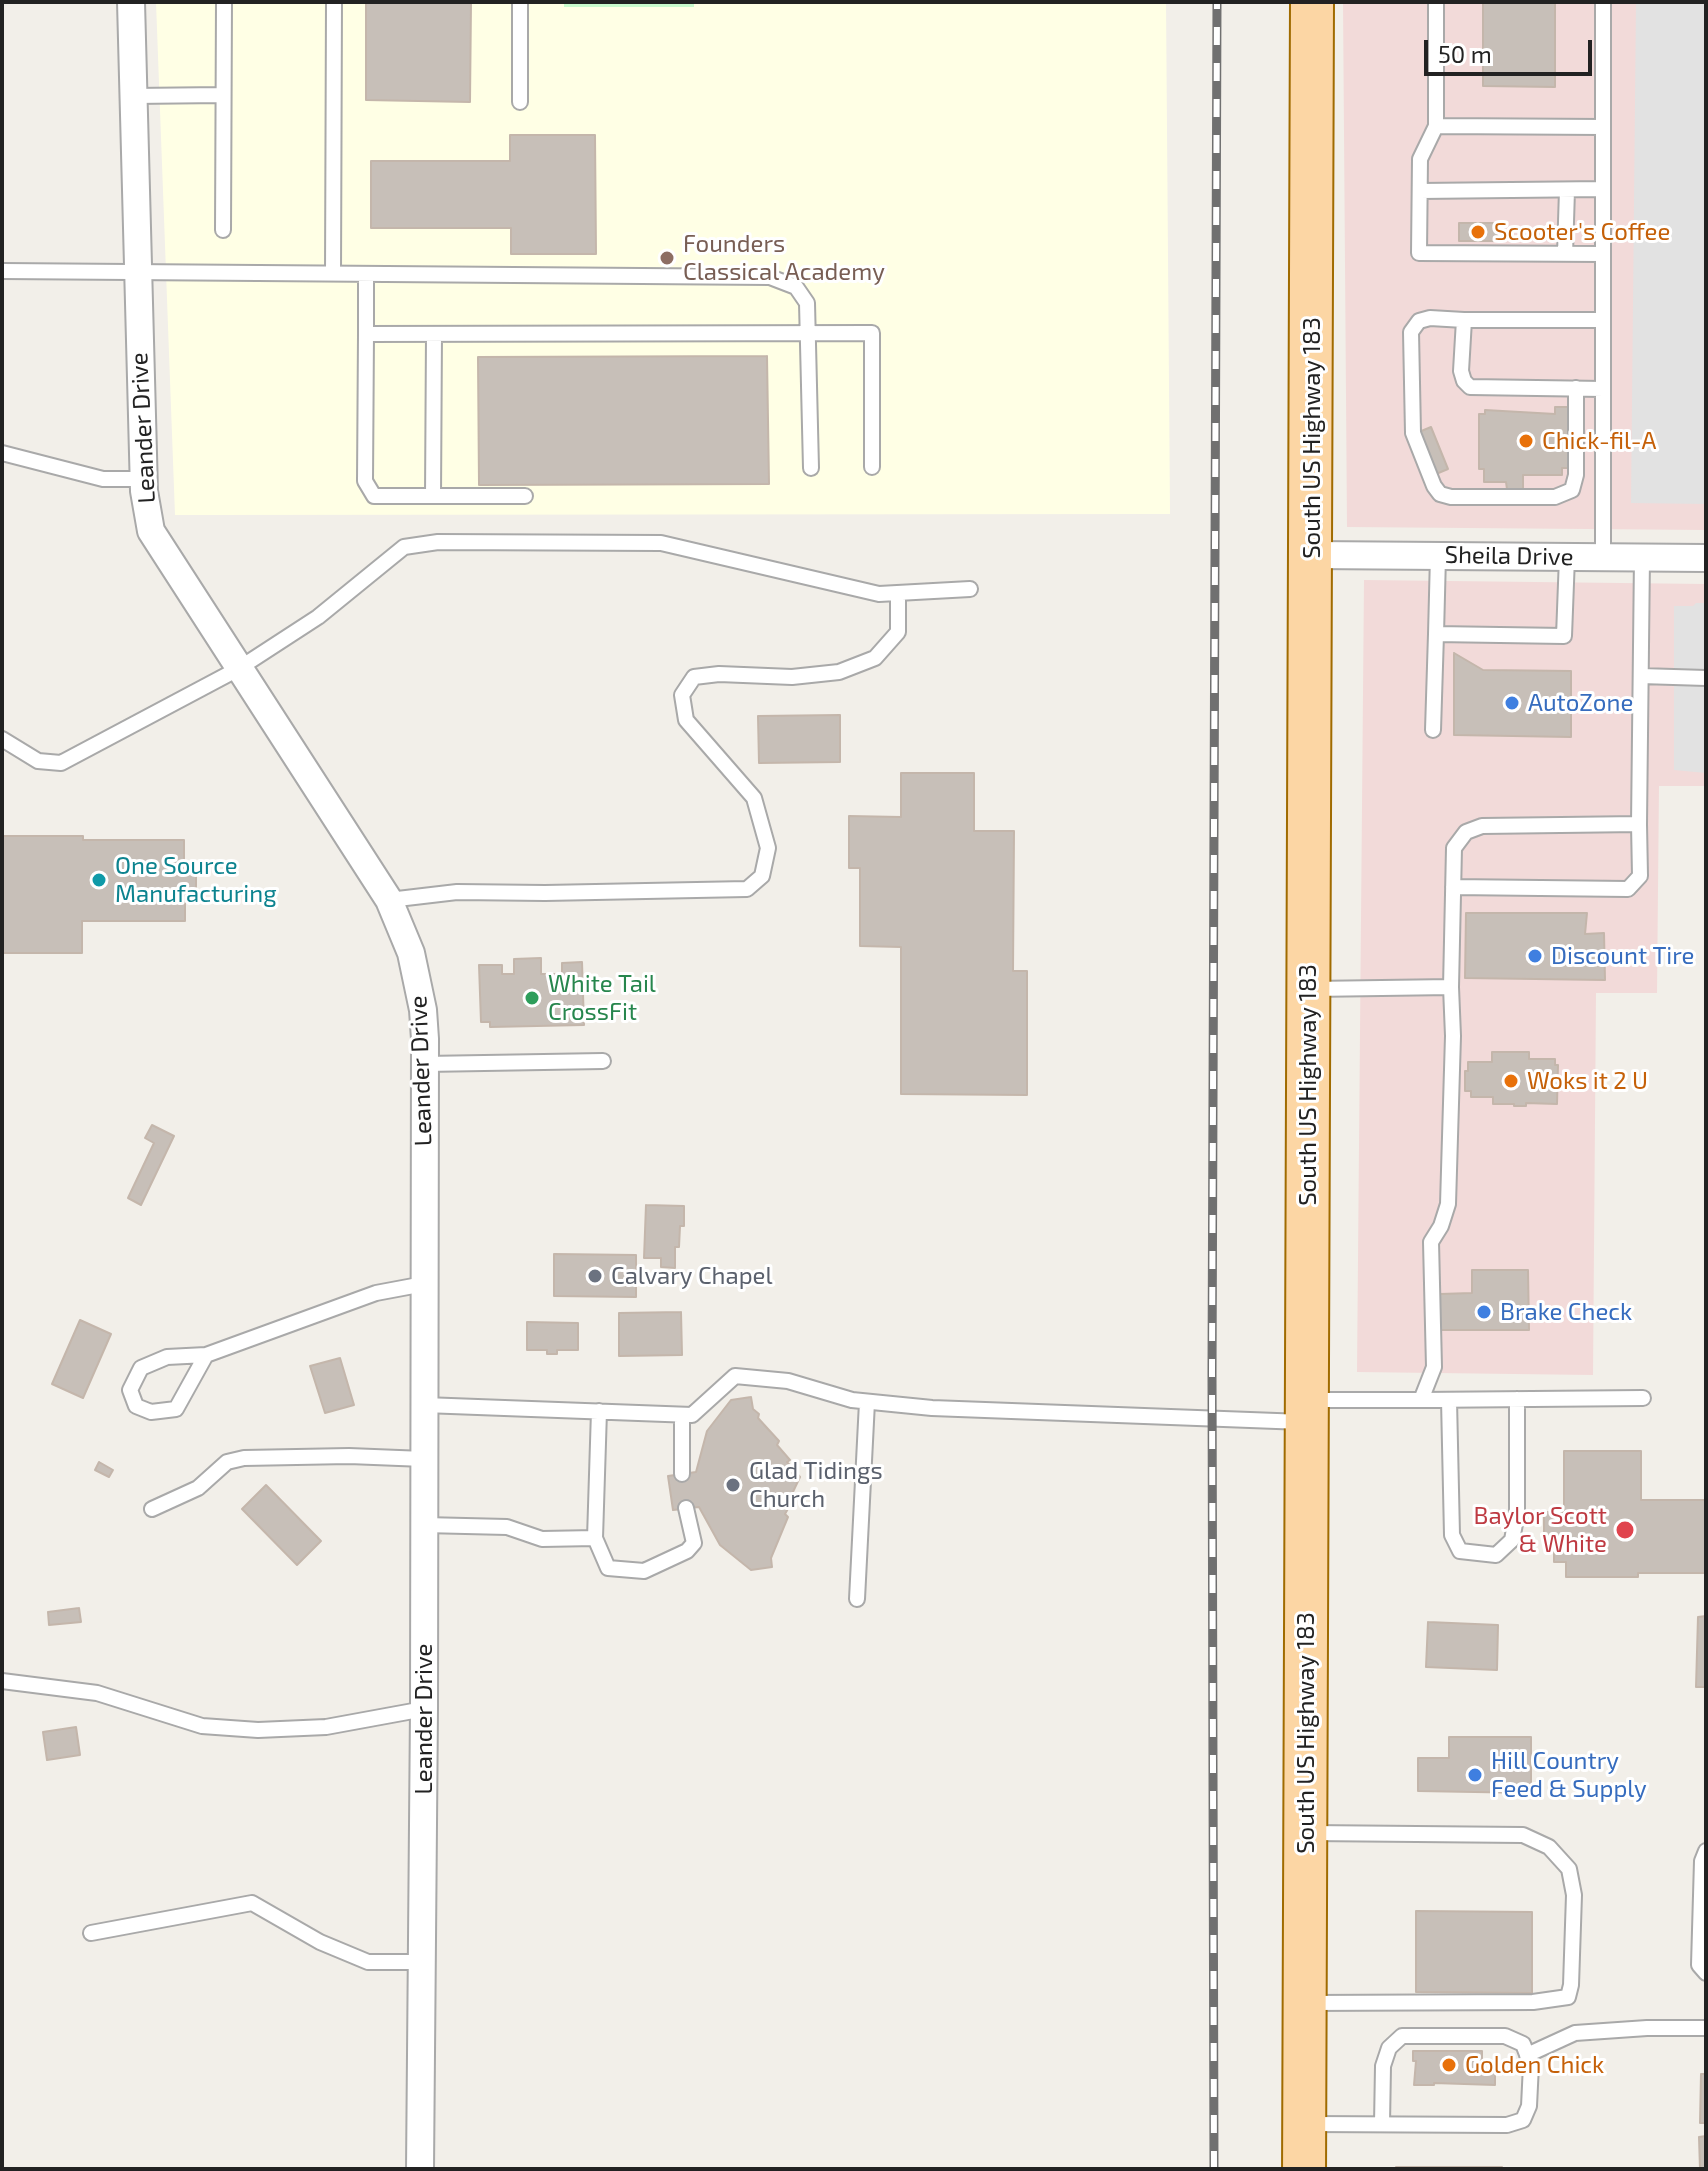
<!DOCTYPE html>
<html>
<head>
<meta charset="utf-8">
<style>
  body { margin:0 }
  #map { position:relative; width:1708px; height:2171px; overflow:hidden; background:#f2efe9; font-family:"Exo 2",sans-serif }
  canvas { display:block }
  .frame { position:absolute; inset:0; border:4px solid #222; pointer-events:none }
  .scale { position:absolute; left:1424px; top:40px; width:168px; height:36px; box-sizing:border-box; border:4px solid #222; border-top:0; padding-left:10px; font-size:24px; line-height:28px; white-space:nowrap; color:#222; -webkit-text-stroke:6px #fff; paint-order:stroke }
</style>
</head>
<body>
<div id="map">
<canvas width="1708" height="2171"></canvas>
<div class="frame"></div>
<div class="scale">50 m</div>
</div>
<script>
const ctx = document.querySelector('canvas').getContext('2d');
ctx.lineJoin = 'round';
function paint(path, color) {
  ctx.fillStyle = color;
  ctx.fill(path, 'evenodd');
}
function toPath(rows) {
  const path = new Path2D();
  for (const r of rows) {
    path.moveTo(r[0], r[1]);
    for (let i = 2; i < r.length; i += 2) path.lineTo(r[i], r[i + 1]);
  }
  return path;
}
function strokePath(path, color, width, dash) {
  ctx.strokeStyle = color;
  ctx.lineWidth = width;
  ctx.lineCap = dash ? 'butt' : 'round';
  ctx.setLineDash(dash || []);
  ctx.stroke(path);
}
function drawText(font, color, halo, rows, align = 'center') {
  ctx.font = font + ' "Exo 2",sans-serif';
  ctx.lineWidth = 6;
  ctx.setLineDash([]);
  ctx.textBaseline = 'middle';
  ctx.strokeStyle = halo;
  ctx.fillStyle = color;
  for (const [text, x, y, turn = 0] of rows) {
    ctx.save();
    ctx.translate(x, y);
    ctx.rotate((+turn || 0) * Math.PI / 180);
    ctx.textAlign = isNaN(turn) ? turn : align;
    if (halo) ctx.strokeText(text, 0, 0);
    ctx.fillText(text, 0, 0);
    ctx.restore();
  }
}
paint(toPath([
  [1343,2,1706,2,1706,530,1347,527],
  [1364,580,1706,584,1706,786,1659,786,1657,993,1596,993,1593,1375,1357,1372]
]), '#f2dad9');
paint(toPath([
  [156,2,1166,2,1170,514,175,515]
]), '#ffffe5');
paint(toPath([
  [564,2,694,2,694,7,564,7]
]), '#c8facc');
paint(toPath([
  [1636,2,1706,2,1706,504,1631,503],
  [1696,603,1706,603,1706,773,1674,770,1674,606,1693,606]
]), '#e2e2e2');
const building = toPath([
  [366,2,471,2,470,102,366,100,366,2],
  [1483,2,1555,2,1555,87,1483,86,1483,2],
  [510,135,595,135,596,254,511,254,511,228,371,228,371,161,510,161,510,135],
  [1459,223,1497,223,1497,241,1459,241,1459,223],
  [767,356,769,484,479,485,478,357,767,356],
  [1555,407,1572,407,1572,468,1562,468,1562,475,1523,475,1523,489,1507,489,1506,482,1484,482,1484,469,1479,469,1479,414,1485,414,1485,410,1555,414,1555,407],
  [1431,427,1448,469,1424,479,1407,437,1431,427],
  [1454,653,1483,670,1571,671,1571,737,1454,735,1454,653],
  [840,715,840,762,759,763,758,716,840,715],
  [901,773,974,773,974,831,1014,831,1013,971,1027,971,1027,1095,901,1094,901,947,860,946,860,868,849,868,849,816,901,817,901,773],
  [2,836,83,836,83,840,184,840,184,862,196,862,196,898,185,898,185,921,82,921,82,953,2,953,2,836],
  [1466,913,1587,913,1585,934,1604,933,1605,980,1465,978,1466,913],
  [541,958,541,974,562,974,562,963,582,962,584,1025,490,1027,490,1022,481,1022,479,965,502,965,502,974,514,974,514,959,541,958],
  [1492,1052,1529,1052,1529,1059,1555,1059,1555,1065,1558,1065,1557,1104,1526,1103,1526,1106,1514,1106,1514,1104,1493,1104,1493,1097,1471,1097,1471,1091,1465,1091,1465,1071,1468,1071,1468,1062,1492,1062,1492,1052],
  [152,1125,174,1136,141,1205,128,1198,154,1143,145,1138,152,1125],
  [646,1205,684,1206,684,1226,680,1226,679,1247,675,1247,675,1268,661,1267,661,1258,644,1258,646,1205],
  [554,1254,636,1255,636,1297,554,1296,554,1254],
  [1472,1270,1528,1270,1529,1330,1440,1330,1440,1294,1472,1293,1472,1270],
  [681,1312,682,1355,619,1356,619,1313,681,1312],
  [80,1320,111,1334,83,1398,52,1384,80,1320],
  [527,1322,578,1323,578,1350,557,1350,557,1354,547,1354,547,1350,527,1350,527,1322],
  [340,1358,354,1405,325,1413,310,1366,340,1358],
  [751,1397,753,1409,759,1414,758,1418,779,1441,777,1445,790,1460,787,1462,800,1477,792,1494,794,1498,785,1514,788,1517,771,1558,772,1567,751,1570,720,1545,699,1507,673,1510,668,1476,696,1472,707,1431,731,1400,751,1397],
  [1564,1451,1641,1451,1641,1500,1706,1500,1706,1573,1638,1573,1638,1577,1566,1577,1566,1562,1554,1562,1554,1549,1544,1548,1544,1512,1564,1512,1564,1451],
  [99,1462,113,1470,109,1477,95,1470,99,1462],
  [266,1485,321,1541,297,1565,242,1509,266,1485],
  [79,1608,81,1622,49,1625,48,1612,79,1608],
  [1706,1616,1706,1687,1696,1687,1698,1617,1706,1616],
  [1428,1622,1498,1625,1497,1670,1426,1667,1428,1622],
  [76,1727,80,1755,47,1760,43,1732,76,1727],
  [1449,1737,1531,1737,1531,1793,1418,1791,1418,1758,1449,1758,1449,1737],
  [1416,1911,1532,1912,1532,1993,1416,1992,1416,1911],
  [1413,2051,1482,2051,1482,2069,1495,2070,1495,2085,1434,2083,1434,2085,1414,2085,1416,2061,1413,2061,1413,2051],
  [1701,2074,1706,2074,1706,2123,1700,2123,1701,2074],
  [1706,2136,1706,2169,1700,2169,1699,2137,1706,2136],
  [1396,2167,1502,2167,1502,2169,1396,2169,1396,2167]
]);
paint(building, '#c7bfb8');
strokePath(building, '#c4b6ab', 2);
const service = toPath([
  [1436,2,1436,126,1603,127],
  [1603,2,1603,557],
  [133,96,223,95],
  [520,102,520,2],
  [1436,126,1420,159,1419,253,1603,254],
  [1420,191,1603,189],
  [223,230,224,2],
  [1565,254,1567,190],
  [2,271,770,277,796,287,807,303,811,468],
  [333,273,334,2],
  [1464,320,1430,318,1419,321,1411,332,1413,433,1434,486,1440,494,1451,497,1555,497,1572,490,1576,475,1576,388],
  [1603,320,1464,320,1461,371,1464,381,1470,387,1603,389],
  [366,334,366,274],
  [2,453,103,479,143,479],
  [433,496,434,334],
  [525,496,374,496,365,481,366,334,872,333,872,467],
  [1436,634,1438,556],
  [1641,676,1706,678],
  [1433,730,1436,634,1564,636,1567,557],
  [2,739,38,761,61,763,238,669,318,617,404,547,438,542,661,543,879,594,970,589],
  [1453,887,1628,889,1640,876,1639,824],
  [389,900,457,892,545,893,747,889,762,876,768,848,754,798,686,720,682,695,694,677,719,674,792,677,839,672,875,658,898,632,898,593],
  [1312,989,1451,987,1454,848,1466,832,1482,826,1639,824,1642,557],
  [425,1064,603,1061],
  [206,1355,176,1409,151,1412,136,1406,130,1390,141,1368,167,1357,206,1355,376,1293,424,1284],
  [1312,1400,1421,1400,1434,1367,1431,1242,1441,1226,1448,1204,1453,1036,1451,987],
  [1421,1400,1643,1398],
  [1449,1400,1452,1535,1460,1551,1496,1555,1512,1540,1517,1513,1517,1399],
  [424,1405,692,1415,735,1376,788,1381,852,1400,932,1408,1303,1422],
  [682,1415,682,1474],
  [152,1509,198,1488,227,1462,244,1458,349,1456,424,1459],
  [424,1525,507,1527,542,1539,595,1538,608,1568,644,1571,687,1551,694,1543,686,1508],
  [595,1538,599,1411],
  [857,1599,867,1402],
  [2,1681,97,1693,202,1726,258,1730,326,1727,424,1709],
  [1706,1851,1702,1861,1699,1965,1706,1973],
  [91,1933,252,1903,320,1942,368,1962,422,1962],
  [1309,2003,1533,2002,1568,1997,1571,1985,1574,1895,1569,1869,1549,1847,1523,1835,1310,1833],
  [1527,2055,1575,2033,1647,2028,1706,2028],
  [1309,2124,1507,2125,1523,2120,1529,2106,1531,2065,1523,2044,1505,2036,1402,2036,1389,2048,1383,2066,1382,2124]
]);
const minor = toPath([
  [131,2,144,491,151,531,389,900,411,953,423,1010,425,1039,424,1709,420,2169],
  [1312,555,1706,558]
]);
const primary = toPath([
  [1304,2169,1312,2]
]);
strokePath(service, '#a9a9a9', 18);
strokePath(minor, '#a9a9a9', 30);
strokePath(primary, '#a06b00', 46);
strokePath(service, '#fff', 14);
strokePath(minor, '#fff', 26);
strokePath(primary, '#fcd6a4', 42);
const rail = toPath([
  [1214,2169,1212,1373,1217,2]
]);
strokePath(rail, '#707070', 9);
strokePath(rail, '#fff', 6, [18]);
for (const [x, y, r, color] of [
  [1478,232,8,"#e8710a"],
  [667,258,8,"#8d6e63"],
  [1526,441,8,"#e8710a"],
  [1512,703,8,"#3f7fe0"],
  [99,880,8,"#0f9aa8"],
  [1535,956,8,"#3f7fe0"],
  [532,998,8,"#2e9e5b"],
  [1511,1081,8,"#e8710a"],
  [595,1276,8,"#6b7280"],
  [1484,1312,8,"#3f7fe0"],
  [733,1485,8,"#6b7280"],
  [1625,1530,10,"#e0444e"],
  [1475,1775,8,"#3f7fe0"],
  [1449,2065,8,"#e8710a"]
]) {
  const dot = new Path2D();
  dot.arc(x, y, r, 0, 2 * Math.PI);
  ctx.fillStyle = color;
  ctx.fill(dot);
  strokePath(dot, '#fff', 3);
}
drawText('24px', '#c56008', '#fff', [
  ["Scooter's Coffee",1494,232],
  ["Chick-fil-A",1542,441],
  ["Woks it 2 U",1527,1081],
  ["Golden Chick",1465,2065]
], 'left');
drawText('24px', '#785e54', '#fff', [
  ["Founders",683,244],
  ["Classical Academy",683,272]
], 'left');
drawText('24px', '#222', '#fff', [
  ["Leander Drive",143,428,-93],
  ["South US Highway 183",1312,438,-90],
  ["Sheila Drive",1509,556,1],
  ["Leander Drive",421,1071,-92],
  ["South US Highway 183",1308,1085,-90],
  ["Leander Drive",424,1719,-90],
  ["South US Highway 183",1306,1733,-90]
]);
drawText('24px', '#366cbe', '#fff', [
  ["AutoZone",1528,703],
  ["Discount Tire",1551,956],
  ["Brake Check",1500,1312],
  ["Hill Country",1491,1761],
  ["Feed & Supply",1491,1789]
], 'left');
drawText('24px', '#0d838f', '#fff', [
  ["One Source",115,866],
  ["Manufacturing",115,894]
], 'left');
drawText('24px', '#27864d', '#fff', [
  ["White Tail",548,984],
  ["CrossFit",548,1012]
], 'left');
drawText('24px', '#5b616d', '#fff', [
  ["Calvary Chapel",611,1276],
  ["Glad Tidings",749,1471],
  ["Church",749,1499]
], 'left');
drawText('24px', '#be3a42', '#fff', [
  ["Baylor Scott",1607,1516],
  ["& White",1607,1544]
], 'right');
</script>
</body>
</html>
